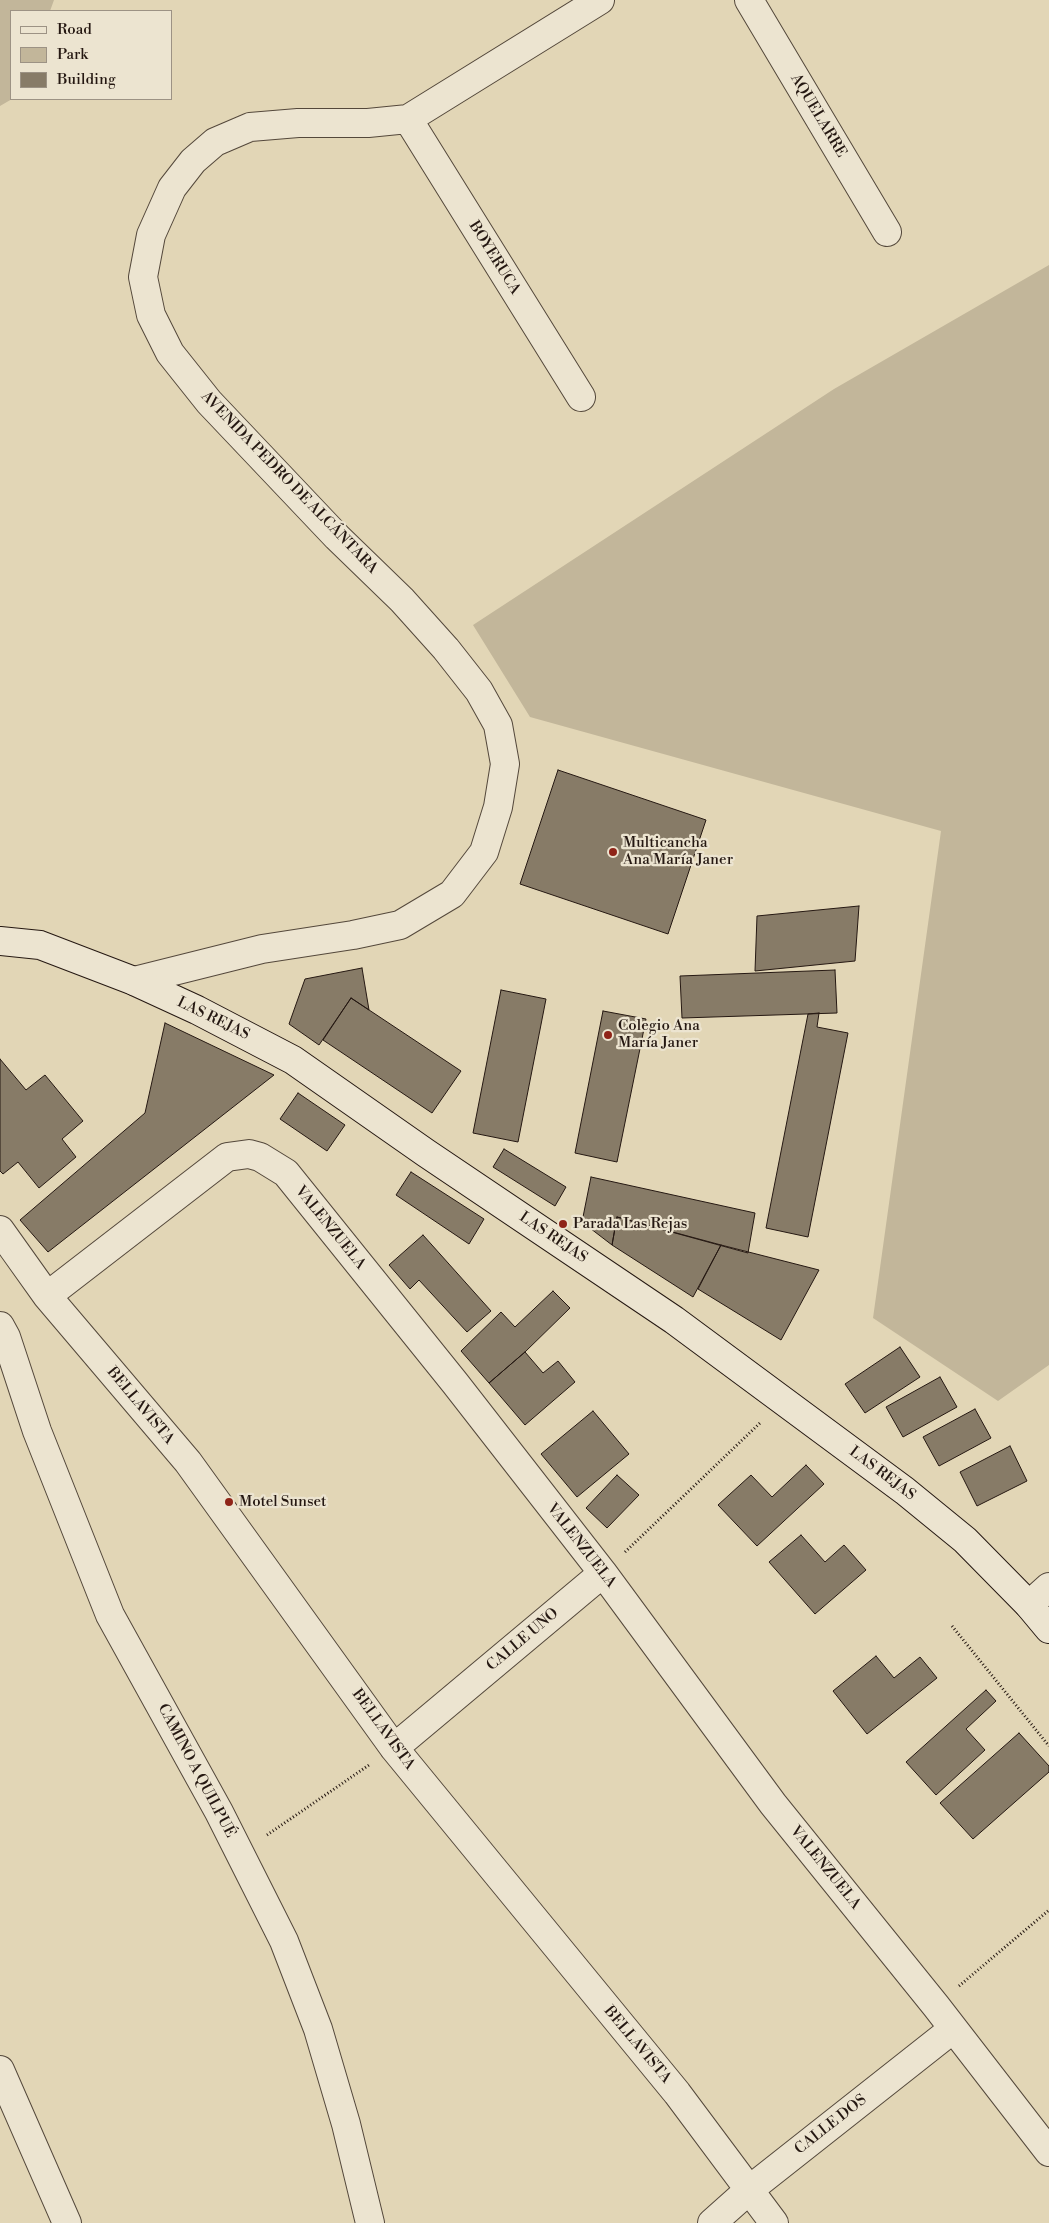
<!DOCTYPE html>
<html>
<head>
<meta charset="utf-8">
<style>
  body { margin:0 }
  #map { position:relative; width:1049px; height:2223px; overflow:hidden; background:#e2d6b6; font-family:"Libre Bodoni",serif }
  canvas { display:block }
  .legend { position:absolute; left:10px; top:10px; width:162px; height:90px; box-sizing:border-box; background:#ece4d0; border:1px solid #9c9284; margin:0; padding:6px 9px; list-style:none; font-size:15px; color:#251812 }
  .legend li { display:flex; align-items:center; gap:10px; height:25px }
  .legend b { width:25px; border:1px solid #9c9284 }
</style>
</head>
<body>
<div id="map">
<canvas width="1049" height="2223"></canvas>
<ul class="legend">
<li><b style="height:6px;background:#ece4d0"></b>Road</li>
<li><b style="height:14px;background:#c2b69a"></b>Park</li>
<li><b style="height:14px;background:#877b67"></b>Building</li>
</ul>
</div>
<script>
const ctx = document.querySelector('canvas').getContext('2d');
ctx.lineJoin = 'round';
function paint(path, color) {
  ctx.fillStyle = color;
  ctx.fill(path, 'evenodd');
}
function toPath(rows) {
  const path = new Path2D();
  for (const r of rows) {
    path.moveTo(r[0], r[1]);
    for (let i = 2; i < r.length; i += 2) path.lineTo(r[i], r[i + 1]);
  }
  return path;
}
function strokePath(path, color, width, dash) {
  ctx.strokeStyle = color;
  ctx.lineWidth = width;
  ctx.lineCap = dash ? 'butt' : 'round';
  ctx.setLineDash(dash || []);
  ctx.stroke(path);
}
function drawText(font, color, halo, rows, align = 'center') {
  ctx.font = font + ' "Libre Bodoni",serif';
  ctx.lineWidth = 4.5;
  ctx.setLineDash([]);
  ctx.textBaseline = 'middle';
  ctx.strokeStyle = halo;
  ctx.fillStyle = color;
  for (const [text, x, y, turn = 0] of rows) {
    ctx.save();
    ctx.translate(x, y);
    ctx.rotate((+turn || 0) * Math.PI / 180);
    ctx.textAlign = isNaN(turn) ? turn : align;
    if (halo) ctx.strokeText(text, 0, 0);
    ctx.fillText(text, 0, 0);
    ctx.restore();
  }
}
paint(toPath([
  [0,0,54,0,50,11,11,11,12,99,0,106],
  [1049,265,1049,1365,998,1401,873,1318,941,831,530,717,473,625,834,389]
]), '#c2b69a');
const building = toPath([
  [558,770,706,820,668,934,520,884,558,770],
  [859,906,855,961,755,971,757,916,859,906],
  [362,968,369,1010,351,998,319,1045,289,1024,305,979,362,968],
  [835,970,837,1013,682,1018,680,976,835,970],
  [501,990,546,999,518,1142,473,1133,501,990],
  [351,998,461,1071,432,1113,323,1040,351,998],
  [603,1011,646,1019,617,1162,575,1153,603,1011],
  [819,1013,817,1027,848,1033,808,1237,766,1228,808,1014,819,1013],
  [165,1023,274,1075,48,1252,20,1220,145,1113,165,1023],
  [0,1059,26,1090,45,1075,83,1121,62,1139,76,1157,39,1188,18,1162,3,1174,0,1171,0,1059],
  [298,1093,345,1125,327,1151,280,1119,298,1093],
  [504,1149,566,1187,555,1206,493,1167,504,1149],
  [411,1172,484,1219,469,1244,396,1195,411,1172],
  [591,1177,755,1213,748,1253,617,1217,612,1245,582,1222,591,1177],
  [617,1217,721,1245,693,1297,612,1245,617,1217],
  [423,1235,491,1311,467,1332,419,1280,410,1289,389,1265,423,1235],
  [721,1245,819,1270,781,1340,698,1289,721,1245],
  [553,1291,570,1308,525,1352,489,1383,461,1351,501,1312,515,1327,553,1291],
  [900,1347,920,1377,865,1413,845,1384,900,1347],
  [525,1352,543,1373,558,1361,575,1382,525,1425,489,1383,525,1352],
  [940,1377,957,1407,903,1437,886,1407,940,1377],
  [975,1409,991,1438,939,1466,923,1437,975,1409],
  [593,1411,629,1454,577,1497,541,1454,593,1411],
  [1010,1446,1027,1481,977,1506,960,1472,1010,1446],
  [806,1465,824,1484,757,1546,718,1505,751,1475,772,1497,806,1465],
  [617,1475,639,1495,607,1528,586,1508,617,1475],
  [801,1535,825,1562,844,1545,866,1570,815,1614,769,1562,801,1535],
  [876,1656,894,1678,920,1657,937,1678,867,1734,833,1691,876,1656],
  [986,1690,996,1701,966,1729,985,1750,936,1795,906,1762,986,1690],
  [1019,1733,1049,1766,1049,1772,973,1839,940,1803,1019,1733]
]);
paint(building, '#877b67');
strokePath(building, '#251812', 1);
const street = toPath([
  [749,0,887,232],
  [408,119,581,397],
  [134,981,262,949,353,935,400,925,452,894,484,852,498,807,505,764,498,725,479,691,446,649,402,600,337,537,209,402,170,353,151,315,143,277,151,235,172,188,193,161,215,142,250,127,298,123,368,123,408,119,600,0],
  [0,1230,47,1296,188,1462,394,1748,677,2093,774,2223],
  [47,1296,227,1157,249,1154,260,1157,286,1173,455,1383,603,1573,773,1804,936,2006,1049,2152],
  [0,1326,6,1337,37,1431,110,1615,219,1812,284,1941,318,2029,346,2124,370,2223],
  [1029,1605,1049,1587],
  [394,1748,603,1573],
  [0,2070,67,2223],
  [712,2223,749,2190,953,2029]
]);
const secondary = toPath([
  [0,941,40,945,134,981,197,1010,293,1060,426,1153,674,1320,905,1491,965,1540,1029,1605,1049,1629]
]);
strokePath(street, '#54483b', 30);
strokePath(secondary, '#251812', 30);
strokePath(toPath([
  [625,1552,760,1423],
  [952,1626,1049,1746],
  [267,1835,369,1765],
  [959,1986,1049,1910]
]), '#251812', 3, [1, 2.5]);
strokePath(street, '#ece4d0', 28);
strokePath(secondary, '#ece4d0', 28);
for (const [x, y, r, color] of [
  [613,852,5,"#8f2418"],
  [608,1035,5,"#8f2418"],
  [563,1224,5,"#8f2418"],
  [229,1502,5,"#8f2418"]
]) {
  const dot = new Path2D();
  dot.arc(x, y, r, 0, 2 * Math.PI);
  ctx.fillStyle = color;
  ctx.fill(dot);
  strokePath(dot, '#ece4d0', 2);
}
drawText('15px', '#251812', '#ece4d0', [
  ["AQUELARRE",818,116,59],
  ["BOYERUCA",494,258,58],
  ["AVENIDA PEDRO DE ALCÁNTARA",289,483,46],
  ["LAS REJAS",213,1019,26],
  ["VALENZUELA",330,1228,51],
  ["LAS REJAS",553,1238,34],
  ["BELLAVISTA",140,1406,50],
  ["LAS REJAS",882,1474,37],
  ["VALENZUELA",581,1546,52],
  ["CALLE UNO",523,1640,-40],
  ["BELLAVISTA",383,1730,54],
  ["CAMINO A QUILPUÉ",196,1771,62],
  ["VALENZUELA",825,1868,51],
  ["BELLAVISTA",637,2045,50],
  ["CALLE DOS",831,2125,-38]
]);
drawText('15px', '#251812', '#ece4d0', [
  ["Multicancha",623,843],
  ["Ana María Janer",623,860],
  ["Colegio Ana",618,1026],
  ["María Janer",618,1043],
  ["Parada Las Rejas",573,1224],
  ["Motel Sunset",239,1502]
], 'left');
</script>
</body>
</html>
